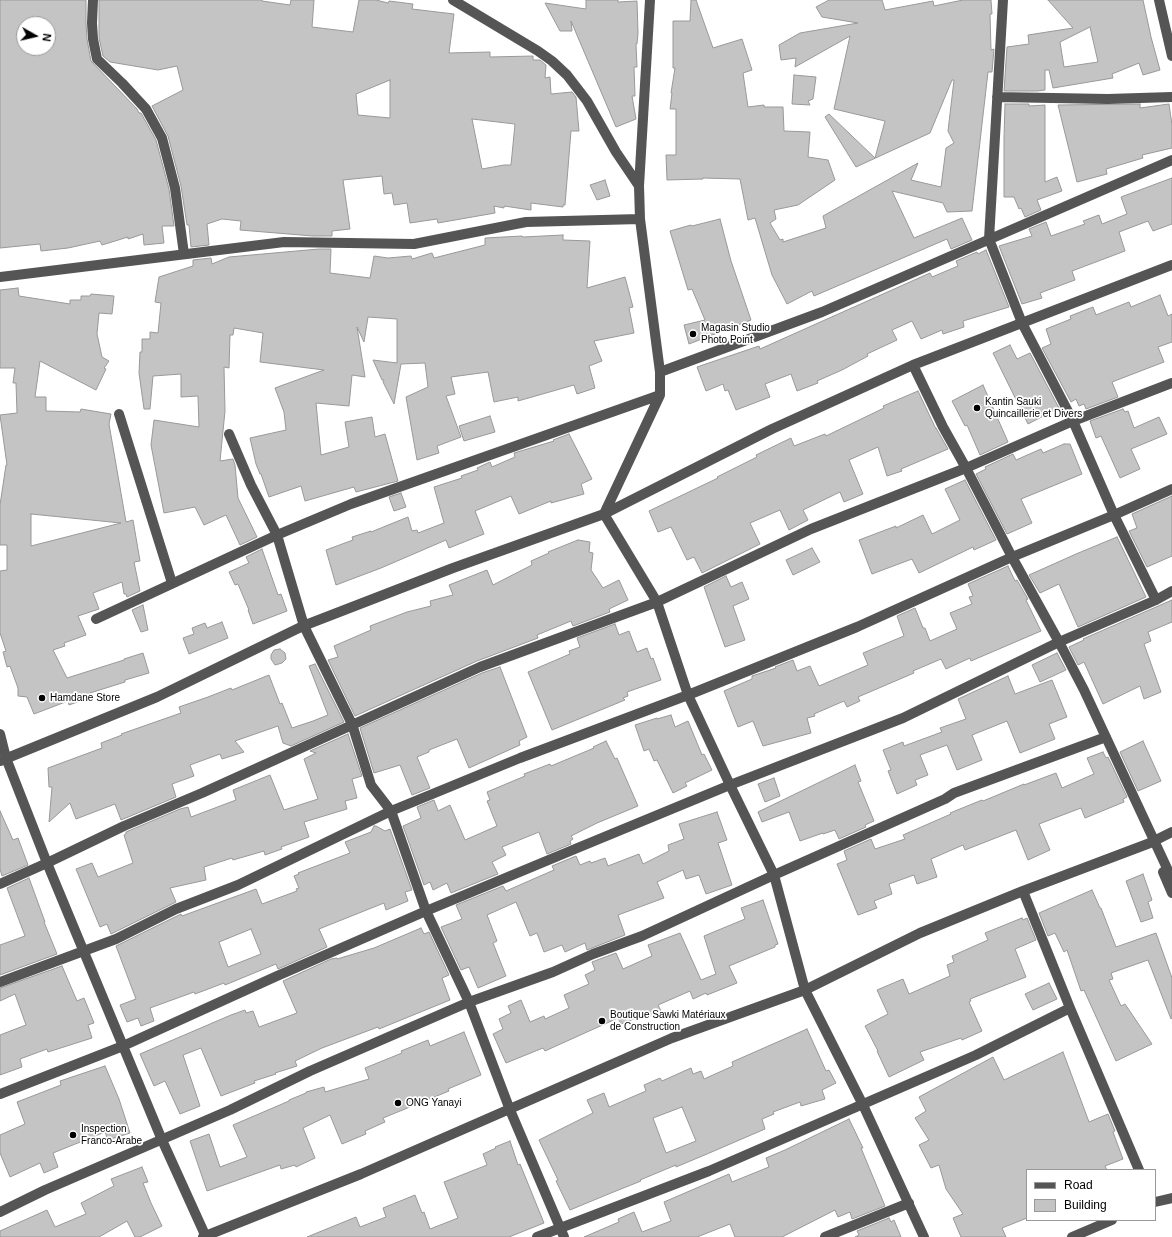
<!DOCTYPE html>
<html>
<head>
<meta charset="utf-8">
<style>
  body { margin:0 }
  #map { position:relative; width:1172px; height:1237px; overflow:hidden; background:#fff; font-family:Helvetica,sans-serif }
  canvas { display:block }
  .legend { position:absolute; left:1026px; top:1169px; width:130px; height:52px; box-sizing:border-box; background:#fff; border:1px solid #999; margin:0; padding:5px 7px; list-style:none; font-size:12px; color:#000 }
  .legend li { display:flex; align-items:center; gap:8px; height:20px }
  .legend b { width:20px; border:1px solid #999 }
  .north { position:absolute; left:16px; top:16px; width:40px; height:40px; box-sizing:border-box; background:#fff; border:1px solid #999; border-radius:50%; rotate:98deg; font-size:11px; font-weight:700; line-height:16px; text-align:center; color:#000 }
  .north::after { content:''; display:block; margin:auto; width:14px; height:18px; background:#000; clip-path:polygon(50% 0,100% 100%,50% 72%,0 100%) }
</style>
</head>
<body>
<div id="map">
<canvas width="1172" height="1237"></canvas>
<ul class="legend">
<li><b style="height:5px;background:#555"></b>Road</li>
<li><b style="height:11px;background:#c4c4c4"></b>Building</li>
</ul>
<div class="north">N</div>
</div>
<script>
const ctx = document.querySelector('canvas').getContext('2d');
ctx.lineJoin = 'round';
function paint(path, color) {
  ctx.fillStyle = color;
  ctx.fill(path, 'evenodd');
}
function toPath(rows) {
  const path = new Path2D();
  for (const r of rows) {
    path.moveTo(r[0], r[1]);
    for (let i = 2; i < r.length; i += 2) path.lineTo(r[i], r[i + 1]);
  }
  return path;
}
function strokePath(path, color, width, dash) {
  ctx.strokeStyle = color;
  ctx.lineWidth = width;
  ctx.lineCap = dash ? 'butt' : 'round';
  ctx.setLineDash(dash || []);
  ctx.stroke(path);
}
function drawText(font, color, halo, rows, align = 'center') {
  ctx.font = font + ' Helvetica,sans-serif';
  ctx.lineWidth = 3.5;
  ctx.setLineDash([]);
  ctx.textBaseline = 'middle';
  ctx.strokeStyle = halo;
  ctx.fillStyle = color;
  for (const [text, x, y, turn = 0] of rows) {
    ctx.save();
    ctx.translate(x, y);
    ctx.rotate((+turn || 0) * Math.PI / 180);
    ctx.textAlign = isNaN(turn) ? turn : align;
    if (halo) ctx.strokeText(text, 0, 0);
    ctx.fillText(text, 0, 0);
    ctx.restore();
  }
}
const building = toPath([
  [0,0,86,0,86,23,87,39,91,61,137,109,139,113,141,113,156,140,169,189,174,226,162,226,164,243,144,245,143,234,128,239,128,237,102,245,100,241,68,248,41,251,40,244,0,248,0,0],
  [24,24,48,24,48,48,24,48,24,24],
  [99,0,262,0,262,1,290,5,291,0,314,0,312,27,353,32,359,0,376,0,388,3,389,1,413,4,412,9,454,14,449,53,490,52,490,57,533,56,533,60,540,60,546,65,545,78,550,77,551,94,572,92,576,97,579,131,571,131,565,205,563,205,563,207,531,203,531,210,504,206,504,208,494,206,495,213,438,223,437,219,410,223,407,203,394,205,392,193,384,194,382,176,343,180,350,229,332,231,332,236,313,236,240,230,241,221,222,219,207,224,209,245,191,247,189,225,187,225,181,186,168,136,152,106,183,90,177,66,158,70,110,62,103,56,99,38,99,0],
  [390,80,390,118,358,115,356,94,390,80],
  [472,119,515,124,511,165,504,165,482,169,472,119],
  [586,0,618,0,618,2,637,1,638,33,637,44,636,44,637,67,634,67,635,96,632,96,636,119,616,127,571,21,572,31,560,31,545,3,586,9,586,0],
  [691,0,696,0,713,48,742,39,752,70,743,73,748,107,764,105,764,107,783,107,784,131,810,132,808,157,828,160,835,180,798,205,774,210,776,219,770,223,780,240,783,239,783,242,826,228,823,216,918,163,911,180,941,187,946,148,954,143,948,131,954,80,952,80,930,133,856,167,825,117,829,114,875,158,885,121,834,109,850,36,795,67,796,58,781,60,779,45,800,33,858,23,822,17,816,7,829,0,882,0,885,10,933,1,934,6,963,0,991,0,992,14,990,14,991,50,994,49,992,72,988,72,972,211,947,212,943,203,892,191,914,238,962,218,972,240,951,249,947,239,814,296,812,291,787,304,772,275,755,218,748,220,740,179,703,178,703,179,667,180,666,155,676,155,676,109,670,109,672,93,671,93,675,68,673,68,673,21,690,21,691,0],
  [1048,0,1143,0,1151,37,1160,70,1143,75,1139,63,1112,74,1113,78,1053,88,1049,70,1045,70,1045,90,1037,91,1004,91,1007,47,1029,44,1028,35,1073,28,1048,0],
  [1090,27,1098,62,1064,67,1060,42,1090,27],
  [794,75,816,77,813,99,808,101,810,105,792,104,794,75],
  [1005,104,1029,104,1029,106,1045,105,1045,182,1057,177,1062,191,1037,200,1041,210,1025,217,1021,208,1019,209,1014,197,1004,197,1004,138,1005,104],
  [1140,104,1140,108,1169,104,1172,125,1172,148,1142,155,1143,158,1106,169,1107,174,1077,182,1058,105,1140,104],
  [1172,178,1172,224,1153,231,1148,221,1119,232,1125,251,1072,271,1075,280,1040,293,1042,298,1022,304,999,246,1032,236,1029,229,1046,222,1051,236,1085,224,1083,221,1099,215,1102,224,1127,214,1121,197,1172,178],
  [605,180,610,196,597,200,590,185,605,180],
  [720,219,731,261,751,320,689,344,684,325,705,320,692,289,688,290,670,231,691,225,692,226,720,219],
  [563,235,563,240,590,241,587,288,625,277,633,307,629,308,634,333,594,341,602,361,589,366,595,388,577,394,574,385,518,401,518,397,494,402,488,372,451,377,455,394,446,396,461,437,437,446,439,453,417,460,406,397,428,387,425,363,401,364,394,404,383,382,384,380,382,380,373,360,397,363,397,319,368,317,364,342,357,327,365,377,352,375,349,406,316,403,321,455,349,447,345,422,372,417,375,437,385,434,398,481,356,492,354,487,305,501,301,486,269,497,261,474,260,474,256,464,250,438,286,430,284,412,275,388,324,370,260,362,263,333,234,328,233,335,230,335,229,368,224,367,225,411,220,461,233,459,235,465,238,498,257,537,240,545,226,515,204,525,195,507,164,513,151,445,154,420,199,427,198,396,181,397,181,374,153,376,150,409,144,409,139,373,140,352,142,352,142,339,150,339,150,332,158,333,161,303,155,302,159,277,193,266,193,260,211,258,212,264,229,257,319,249,331,249,330,273,370,278,374,256,388,258,411,256,412,259,432,253,434,258,485,245,485,238,522,236,523,237,563,235],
  [986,250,1009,307,963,321,964,327,943,334,942,330,921,339,912,321,892,330,897,340,867,354,868,356,842,370,817,381,818,383,797,391,791,374,765,384,770,397,736,410,728,390,725,391,723,384,706,391,697,367,759,346,760,349,930,273,932,277,958,266,956,261,977,252,978,254,986,250],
  [18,288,19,296,70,304,70,300,81,300,81,296,90,296,91,294,114,296,112,314,99,313,97,334,102,357,109,361,104,368,106,369,96,390,40,361,35,397,46,397,46,411,80,412,81,409,111,414,109,424,126,522,133,520,140,561,134,562,140,591,127,597,126,594,124,594,122,582,93,593,99,609,78,616,86,635,64,643,65,646,53,650,67,678,124,660,124,659,143,653,149,673,125,680,125,682,90,693,91,697,69,705,68,701,34,714,27,697,18,696,18,688,10,666,7,667,3,652,6,651,0,633,0,571,7,570,7,545,0,545,0,505,6,465,7,465,0,415,17,413,16,383,13,383,15,368,0,368,0,290,18,288],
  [31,514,121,523,31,546,31,514],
  [1160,295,1168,316,1172,314,1172,342,1158,347,1164,362,1112,382,1118,397,1086,409,1084,404,1079,406,1076,399,1071,402,1042,348,1051,344,1046,329,1071,319,1070,316,1093,307,1096,315,1129,302,1131,307,1160,295],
  [1010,345,1017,359,1030,353,1059,408,1028,424,993,353,1010,345],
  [983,385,1008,442,980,455,967,425,965,426,952,401,983,385],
  [918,391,936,429,936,428,948,449,901,469,902,471,887,476,878,447,849,460,863,494,844,502,840,492,803,510,808,520,789,530,780,510,750,523,760,544,702,573,694,557,687,560,671,527,658,532,649,511,718,478,717,477,757,457,756,455,791,438,794,446,825,434,826,436,884,408,883,406,918,391],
  [1123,409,1125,412,1128,411,1134,428,1159,417,1167,434,1131,449,1140,469,1120,478,1101,436,1096,438,1090,421,1123,409],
  [490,416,495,432,464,441,459,426,490,416],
  [569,434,592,479,581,484,584,494,551,503,551,501,519,514,511,496,475,511,484,534,449,548,446,540,381,568,336,585,326,550,353,540,352,537,371,531,371,532,408,517,412,531,417,530,418,533,444,523,434,487,462,478,461,476,478,470,477,468,490,462,492,467,515,457,514,453,554,441,553,440,569,434],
  [1064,444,1070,444,1082,474,1021,499,1032,523,1007,534,976,474,986,469,985,467,1013,454,1016,460,1041,449,1043,453,1064,444],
  [965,480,996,540,974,550,973,547,919,573,912,559,872,574,859,540,896,526,896,528,923,515,932,534,960,520,945,489,965,480],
  [401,493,406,507,394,511,389,497,401,493],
  [1172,496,1172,556,1147,567,1129,531,1137,528,1132,514,1172,496],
  [1117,537,1146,597,1078,627,1059,584,1040,593,1029,575,1076,554,1117,537],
  [578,540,590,542,589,552,593,553,591,570,603,588,619,580,628,600,609,609,610,612,573,626,571,621,537,635,538,638,477,661,355,716,328,660,338,657,334,646,371,630,370,626,407,612,431,606,430,601,453,595,449,585,487,570,493,585,532,565,531,561,549,553,548,552,578,540],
  [812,548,820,562,793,575,786,560,812,548],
  [262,549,278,595,281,594,287,611,253,624,248,610,249,610,238,584,235,585,229,572,249,563,246,557,262,549],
  [1008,566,1015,581,1017,580,1028,599,1026,600,1041,631,971,661,970,658,946,669,941,659,913,671,914,673,858,697,860,701,847,707,844,701,814,714,815,716,807,718,811,733,763,746,753,721,738,727,724,691,752,679,752,676,776,668,775,667,793,660,797,671,810,666,819,686,868,665,863,653,904,636,897,616,915,608,923,628,925,628,930,641,957,629,950,613,972,604,969,597,973,596,968,584,1008,566],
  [726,576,731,587,742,582,749,599,733,606,745,640,725,647,704,587,726,576],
  [1172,600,1172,622,1148,632,1151,641,1144,644,1161,692,1144,699,1140,686,1103,704,1084,662,1078,665,1069,647,1084,640,1083,639,1172,600],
  [143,605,148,630,141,632,132,610,143,605],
  [222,622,228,638,189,654,183,638,194,634,192,628,205,623,207,628,222,622],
  [615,624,619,635,629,631,637,652,647,648,651,659,653,658,661,680,627,692,628,696,623,698,625,700,552,730,528,672,570,654,569,651,580,647,577,638,615,624],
  [280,649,285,653,286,659,282,663,275,665,271,659,271,655,274,650,280,649],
  [1057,653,1066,670,1040,682,1032,665,1057,653],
  [315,664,344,722,291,746,283,743,278,726,235,741,244,752,222,759,220,754,190,765,194,776,172,784,176,797,121,820,115,804,76,819,70,803,49,822,52,787,49,787,48,768,102,748,101,743,122,735,121,734,181,713,179,707,208,697,231,688,232,690,269,675,280,704,282,703,292,728,313,721,328,715,309,666,315,664],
  [500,667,527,737,519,741,520,745,469,768,457,739,429,750,429,752,417,757,430,788,412,795,400,765,374,773,360,728,482,673,500,667],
  [1008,676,1015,694,1052,680,1067,717,1049,724,1055,739,1020,753,1007,721,972,735,982,760,957,770,947,745,920,755,928,775,915,780,917,785,897,794,888,771,891,770,883,750,903,742,904,746,942,732,940,728,966,719,958,699,1008,676],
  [671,715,675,727,688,721,702,755,704,754,712,770,685,783,687,786,673,793,657,760,654,761,649,749,644,751,635,725,657,718,657,719,671,715],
  [348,734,362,776,352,779,357,798,345,801,347,809,304,822,309,837,281,847,282,849,265,855,264,851,233,860,232,858,204,867,206,880,170,888,176,902,113,933,111,934,107,924,100,927,76,869,92,863,98,877,133,863,124,835,126,834,126,832,180,809,188,807,191,817,236,800,233,790,270,775,284,810,318,799,304,759,316,753,310,751,348,734],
  [606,741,615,759,617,758,638,806,597,823,571,836,573,839,570,841,571,844,547,854,539,832,502,847,506,855,492,862,498,874,451,893,447,883,433,890,430,882,424,885,403,826,421,818,417,807,434,800,438,811,450,805,465,840,497,826,487,801,490,800,487,792,525,776,524,774,550,764,551,766,594,748,593,747,606,741],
  [1143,741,1161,781,1138,791,1120,752,1143,741],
  [1103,752,1106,758,1108,757,1127,797,1123,799,1124,802,1085,818,1081,808,1039,824,1050,850,1028,860,1016,830,965,850,963,845,931,859,937,877,917,884,914,875,889,884,892,894,874,901,877,908,858,915,837,864,847,860,844,851,871,839,875,849,905,839,903,835,951,814,950,813,982,800,983,801,1024,784,1024,785,1056,773,1062,788,1094,774,1087,758,1103,752],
  [855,765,861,781,858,782,874,821,865,825,866,827,839,839,835,830,823,834,823,833,800,841,789,812,762,822,758,812,855,765],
  [774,778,780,796,765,802,758,784,774,778],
  [0,811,13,840,18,838,28,865,2,876,0,869,0,811],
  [717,812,727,840,718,843,732,885,706,894,699,875,686,879,683,870,657,882,664,898,618,915,625,935,587,950,585,943,565,952,562,945,544,952,537,933,530,936,516,902,487,915,497,941,493,943,506,976,478,988,469,967,461,970,441,927,462,919,456,905,503,886,506,891,554,870,552,866,576,856,580,865,590,861,591,863,605,858,608,866,639,854,643,864,669,851,668,845,684,839,679,824,717,812],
  [374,826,376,826,385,831,390,829,412,890,405,892,408,901,386,910,384,903,319,929,327,947,278,969,276,964,225,985,224,983,195,994,194,992,150,1008,154,1021,141,1026,138,1018,127,1022,120,1005,136,999,116,946,179,915,181,914,182,916,256,889,262,904,297,891,296,889,299,888,294,876,299,874,298,873,350,853,345,842,371,832,374,826],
  [251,929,261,954,228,967,219,942,251,929],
  [1143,874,1152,900,1148,902,1153,918,1141,922,1126,881,1143,874],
  [29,878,45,922,44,922,57,954,0,975,0,945,25,936,7,888,29,878],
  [1092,890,1100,908,1101,908,1116,947,1156,933,1172,978,1172,1018,1171,1019,1148,960,1111,973,1113,979,1109,980,1121,1006,1125,1004,1152,1044,1116,1061,1084,990,1081,991,1067,950,1064,952,1055,933,1048,936,1039,913,1092,890],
  [763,900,778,944,775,945,775,947,729,966,737,983,707,995,706,993,693,999,690,991,658,1005,661,1011,646,1018,644,1015,621,1024,618,1018,545,1051,543,1048,506,1063,493,1034,503,1029,499,1019,511,1013,508,1006,521,1000,530,1022,544,1016,545,1019,569,1008,564,995,589,984,585,975,595,970,592,962,616,953,623,969,652,956,648,945,680,933,701,980,716,974,704,936,745,919,741,908,763,900],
  [1022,918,1023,920,1027,918,1036,940,1015,949,1026,977,970,999,971,1001,969,1002,982,1031,962,1040,961,1038,920,1052,924,1060,889,1077,877,1051,878,1051,865,1026,888,1014,877,990,903,979,909,994,950,976,947,965,954,962,952,956,988,940,985,933,1022,918],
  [421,928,424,934,429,932,449,975,442,978,450,1000,379,1029,378,1027,322,1048,295,1061,297,1066,275,1073,276,1074,254,1081,255,1083,221,1096,201,1048,183,1055,200,1106,180,1114,165,1081,154,1086,140,1054,231,1015,245,1010,246,1013,253,1011,259,1027,297,1013,283,981,331,959,337,958,337,959,374,948,421,928],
  [62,966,77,1001,84,998,94,1023,88,1025,92,1038,48,1052,47,1049,20,1059,22,1067,0,1075,0,1035,26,1025,15,994,0,1001,0,988,62,966],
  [1049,983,1057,999,1033,1010,1025,994,1049,983],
  [807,1029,826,1071,829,1070,836,1083,822,1090,825,1099,801,1106,800,1102,773,1112,774,1114,762,1119,765,1129,707,1154,676,1167,676,1165,640,1180,641,1181,611,1193,570,1210,556,1181,558,1180,539,1140,593,1113,587,1100,604,1093,609,1107,646,1091,644,1085,660,1078,662,1081,691,1068,693,1074,701,1071,704,1079,733,1066,732,1062,807,1029],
  [682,1107,696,1141,666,1153,653,1118,682,1107],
  [464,1032,481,1075,448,1089,449,1091,383,1118,385,1122,365,1131,366,1134,342,1144,330,1115,303,1128,315,1158,296,1167,295,1165,281,1169,280,1165,207,1191,190,1141,209,1134,220,1167,247,1157,233,1125,289,1101,289,1100,306,1093,306,1092,324,1087,325,1092,369,1079,365,1068,402,1053,401,1051,428,1040,430,1046,464,1032],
  [1063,1052,1089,1122,1108,1114,1115,1131,1113,1132,1123,1159,1105,1166,1107,1170,1027,1170,1027,1218,1002,1228,1006,1237,961,1237,953,1218,963,1214,946,1189,939,1165,931,1168,919,1145,929,1140,915,1118,926,1111,919,1097,993,1057,1004,1080,1063,1052],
  [105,1066,119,1099,130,1133,108,1140,105,1132,53,1153,58,1167,44,1173,40,1163,10,1177,0,1153,0,1135,25,1124,17,1102,61,1085,60,1081,105,1066],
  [849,1119,863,1148,861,1148,885,1206,852,1219,850,1212,838,1217,835,1210,782,1237,735,1237,730,1224,697,1237,584,1237,619,1222,618,1219,634,1212,642,1232,671,1221,664,1202,729,1174,732,1182,769,1167,766,1158,785,1150,849,1119],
  [510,1141,518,1165,520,1164,544,1223,509,1237,307,1237,356,1217,360,1227,386,1217,383,1208,415,1195,422,1213,424,1212,430,1229,458,1218,444,1182,487,1165,483,1154,496,1148,495,1147,510,1141],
  [142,1167,148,1182,143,1183,151,1203,162,1226,140,1237,135,1237,127,1221,99,1237,0,1237,0,1231,47,1210,55,1227,86,1214,81,1203,114,1186,111,1179,142,1167],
  [889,1218,891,1222,894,1220,901,1237,855,1237,859,1235,857,1231,889,1218]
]);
paint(building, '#c4c4c4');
strokePath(building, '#999', 1);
strokePath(toPath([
  [93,0,92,23,93,39,97,59,122,83,146,109,162,138,175,188,184,254],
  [453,0,538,51,552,61,567,75,587,101,616,152,639,186],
  [650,0,639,186,640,219,660,372,660,395,604,514,657,602,688,695,730,785,774,875,805,990,863,1105,924,1237],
  [1003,0,989,239,1022,323,1073,421,1114,515,1156,600],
  [1159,0,1172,56],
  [997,97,1108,99,1172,97],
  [0,277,284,242,414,244,526,222,640,219],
  [913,365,943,427,966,468,1012,557,1059,642,1084,690,1172,879],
  [660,372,822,312,1172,160],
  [119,414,172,583],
  [229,434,251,485,277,535,304,626,352,724,371,785,391,811,426,911,469,1002,510,1110,564,1237],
  [96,619,277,535,351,504,660,395],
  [0,734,6,758,47,863,162,1140,206,1237],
  [0,761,157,697,303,626,453,568,604,514,772,429,913,365,1172,265],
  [1163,872,1172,893],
  [0,884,47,863,124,826,202,793,480,667,657,602,811,529,966,468,1073,421,1172,383],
  [1023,891,1070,1008,1139,1170],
  [0,982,116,939,176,909,238,885,391,811,520,758,688,695,857,627,1012,557,1114,515,1172,489],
  [0,1094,123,1046,277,976,426,911,575,849,730,785,903,718,1059,642,1156,600,1172,591],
  [1155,1202,1172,1198],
  [0,1212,45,1190,230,1110,310,1071,469,1002,553,972,593,954,642,936,774,875,945,799,954,793,1106,737],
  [203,1237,361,1174,672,1038,805,990,920,933,1023,891,1150,843,1172,832],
  [537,1237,709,1171,976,1055,1070,1008],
  [825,1237,909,1203],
  [1072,1237,1112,1220]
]), '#555', 10);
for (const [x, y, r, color] of [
  [693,334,4,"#000"],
  [977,408,4,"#000"],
  [42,698,4,"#000"],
  [602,1021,4,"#000"],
  [398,1103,4,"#000"],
  [73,1135,4,"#000"]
]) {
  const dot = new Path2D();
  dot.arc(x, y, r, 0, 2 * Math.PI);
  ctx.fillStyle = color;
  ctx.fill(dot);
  strokePath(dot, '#fff', 1.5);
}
drawText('10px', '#000', '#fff', [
  ["Magasin Studio",701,328],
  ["Photo Point",701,340],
  ["Kantin Sauki",985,402],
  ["Quincaillerie et Divers",985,414],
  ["Hamdane Store",50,698],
  ["Boutique Sawki Matériaux",610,1015],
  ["de Construction",610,1027],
  ["ONG Yanayi",406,1103],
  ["Inspection",81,1129],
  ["Franco-Arabe",81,1141]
], 'left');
</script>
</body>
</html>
